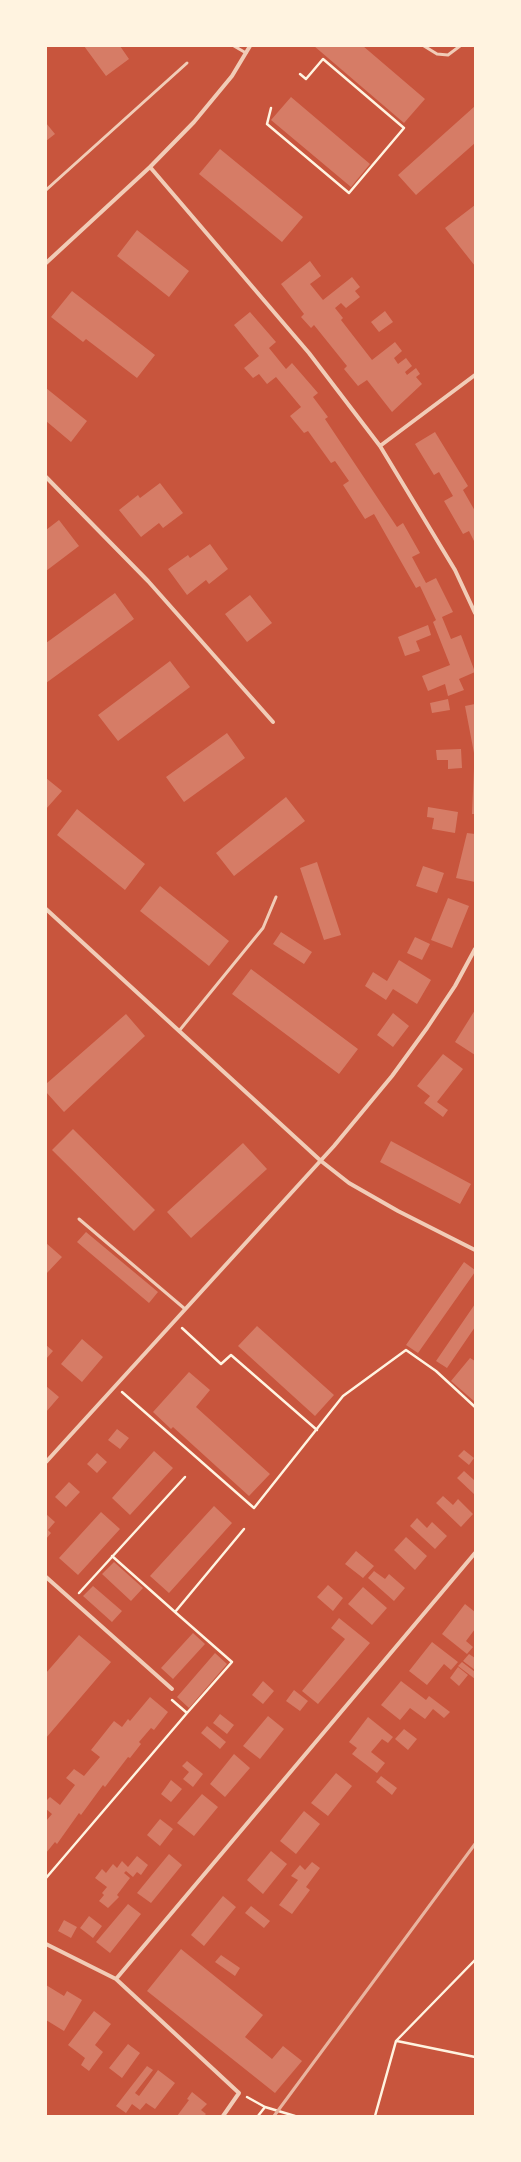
<!DOCTYPE html>
<html>
<head>
<meta charset="utf-8">
<style>
  body { margin:0 }
  #map { position:relative; width:521px; height:2162px; overflow:hidden; background:#c8553d; font-family:"Asap Condensed",sans-serif }
  canvas { display:block }
  .frame { position:absolute; inset:0; border:47px solid #fff3e0; pointer-events:none }
</style>
</head>
<body>
<div id="map">
<canvas width="521" height="2162"></canvas>
<div class="frame"></div>
</div>
<script>
const ctx = document.querySelector('canvas').getContext('2d');
ctx.lineJoin = 'round';
function paint(path, color) {
  ctx.fillStyle = color;
  ctx.fill(path, 'evenodd');
}
function toPath(rows) {
  const path = new Path2D();
  for (const r of rows) {
    path.moveTo(r[0], r[1]);
    for (let i = 2; i < r.length; i += 2) path.lineTo(r[i], r[i + 1]);
  }
  return path;
}
function strokePath(path, color, width, dash) {
  ctx.strokeStyle = color;
  ctx.lineWidth = width;
  ctx.lineCap = dash ? 'butt' : 'round';
  ctx.setLineDash(dash || []);
  ctx.stroke(path);
}
paint(toPath([
  [84,46,120,46,129,59,106,76],
  [314,46,363,46,425,99,404,123],
  [291,97,370,164,351,187,271,120],
  [475,106,475,143,416,195,398,175],
  [46,123,55,134,46,141],
  [220,149,303,217,282,242,199,174],
  [475,205,475,266,445,228],
  [137,230,189,271,169,297,117,256],
  [310,261,321,276,310,284,323,300,352,277,360,287,355,291,360,297,346,308,341,303,335,308,343,318,341,320,372,360,395,342,402,351,394,358,398,364,406,358,412,366,405,372,407,375,416,368,420,374,416,377,422,384,392,412,367,380,358,386,344,369,347,366,314,325,311,328,301,317,304,314,281,284],
  [72,291,155,355,137,378,86,339,83,342,51,317],
  [385,311,393,322,379,332,371,322],
  [250,312,276,342,269,348,286,369,292,363,318,393,313,397,328,417,325,419,397,527,403,523,420,553,412,557,426,583,436,578,453,612,442,617,451,639,461,635,475,672,459,679,464,690,448,696,445,684,428,691,422,676,450,665,433,622,436,620,420,586,416,588,374,514,365,519,343,485,349,481,335,461,331,463,308,431,304,433,290,416,301,407,276,377,267,384,259,374,253,378,244,368,259,356,234,325],
  [46,388,87,421,71,442,46,421],
  [435,432,468,486,463,490,475,511,475,543,469,531,463,534,444,501,453,496,439,472,434,475,415,444],
  [160,483,183,513,163,528,159,523,141,537,119,510,138,495,140,498],
  [59,520,79,546,46,571,46,530],
  [210,544,228,569,209,584,206,580,187,595,168,569,188,555,190,558],
  [115,593,134,619,46,683,46,643],
  [250,595,272,623,247,642,225,614],
  [428,625,431,635,416,641,420,651,405,656,398,637],
  [170,661,190,687,118,741,98,715],
  [448,699,450,710,432,713,430,703],
  [475,704,475,753,474,753,465,706],
  [227,733,245,758,184,802,166,777],
  [461,749,462,768,448,769,448,760,437,760,436,750],
  [474,768,475,768,475,814,472,814],
  [46,778,62,791,46,809],
  [286,797,305,821,234,876,216,853],
  [428,807,458,812,455,833,432,829,434,818,427,817],
  [77,809,145,864,125,890,57,835],
  [467,833,475,834,475,882,456,878],
  [317,862,341,935,324,940,300,868],
  [423,866,444,873,437,893,416,886],
  [160,886,229,941,209,966,140,911],
  [448,898,469,906,452,948,431,940],
  [281,932,312,952,304,964,273,944],
  [415,937,430,944,422,960,407,953],
  [399,960,431,980,417,1004,393,989,386,1000,365,986,373,972,387,981],
  [251,969,358,1049,339,1074,232,994],
  [475,1010,475,1055,455,1042],
  [393,1013,409,1026,393,1047,377,1035],
  [126,1014,145,1036,64,1112,46,1092,46,1084],
  [443,1054,463,1069,437,1102,448,1110,443,1117,424,1103,430,1096,417,1086],
  [73,1129,155,1210,134,1231,52,1150],
  [391,1141,471,1184,460,1204,380,1162],
  [243,1143,267,1169,191,1238,167,1212],
  [86,1232,158,1292,149,1303,77,1242],
  [46,1243,62,1257,46,1274],
  [464,1262,475,1270,475,1272,418,1353,406,1345],
  [475,1304,475,1327,447,1368,436,1361],
  [257,1326,334,1395,315,1416,238,1346],
  [82,1339,103,1357,82,1382,61,1364],
  [46,1345,53,1351,46,1359],
  [470,1358,475,1361,475,1402,451,1381],
  [189,1372,210,1390,196,1407,270,1474,249,1496,173,1427,171,1429,153,1412],
  [46,1386,59,1397,46,1412],
  [117,1429,129,1438,120,1449,108,1440],
  [464,1450,474,1458,469,1465,458,1456],
  [154,1451,173,1468,130,1515,112,1498],
  [97,1453,107,1462,97,1473,87,1464],
  [464,1471,474,1480,475,1478,475,1495,457,1478],
  [69,1482,80,1492,66,1507,55,1497],
  [443,1496,453,1505,458,1499,473,1514,461,1527,436,1503],
  [214,1506,232,1523,169,1593,150,1576],
  [101,1512,120,1529,78,1575,59,1558],
  [46,1514,55,1522,48,1530,51,1533,46,1539],
  [417,1518,427,1528,432,1522,447,1536,435,1549,410,1526],
  [406,1537,427,1556,415,1570,394,1550],
  [356,1551,374,1566,363,1578,345,1564],
  [114,1562,143,1588,131,1601,102,1574],
  [374,1571,385,1579,389,1574,405,1588,394,1601,368,1578],
  [328,1585,343,1598,333,1611,317,1597],
  [93,1586,122,1611,112,1622,83,1596],
  [363,1587,387,1608,372,1625,348,1604],
  [465,1604,475,1612,475,1629,466,1641,473,1647,467,1654,442,1634],
  [339,1618,370,1643,318,1704,302,1691,345,1639,331,1628],
  [193,1633,205,1644,173,1679,161,1668],
  [79,1635,111,1662,46,1738,46,1673],
  [432,1642,458,1662,451,1670,444,1664,427,1685,409,1671],
  [215,1653,227,1664,189,1708,177,1697],
  [469,1654,475,1658,475,1670,463,1661],
  [462,1662,475,1672,475,1679,458,1666],
  [458,1667,468,1675,459,1686,450,1678],
  [263,1681,274,1691,263,1704,252,1695],
  [401,1681,426,1700,429,1696,450,1712,444,1718,433,1709,425,1719,410,1708,400,1720,381,1705],
  [294,1690,308,1701,300,1711,286,1701],
  [150,1697,168,1712,154,1730,151,1728,139,1742,141,1744,130,1758,128,1757,105,1787,103,1785,81,1815,79,1813,57,1844,55,1842,46,1853,46,1821,52,1814,46,1809,46,1801,50,1797,60,1805,75,1785,66,1778,74,1769,84,1776,100,1757,91,1750,114,1721,122,1727,128,1719,130,1721],
  [220,1714,234,1725,227,1734,213,1723],
  [268,1716,284,1729,260,1759,243,1746],
  [368,1717,393,1737,388,1743,382,1739,371,1752,385,1763,377,1773,352,1754,357,1748,349,1742],
  [207,1726,226,1742,220,1749,201,1733],
  [404,1729,417,1739,408,1750,395,1739],
  [234,1754,250,1768,225,1797,210,1784],
  [187,1761,203,1774,193,1787,183,1779,189,1772,182,1766],
  [336,1773,352,1786,328,1816,311,1803],
  [381,1776,397,1788,392,1795,376,1782],
  [171,1780,182,1789,171,1802,161,1794],
  [202,1794,218,1807,194,1836,177,1823],
  [304,1811,320,1824,296,1854,280,1841],
  [160,1819,173,1829,160,1846,147,1835],
  [271,1851,287,1864,263,1894,247,1880],
  [169,1854,182,1865,151,1903,137,1893],
  [137,1856,148,1865,141,1875,137,1872,133,1877,126,1871,124,1873,130,1878,117,1895,119,1897,108,1908,99,1901,104,1895,102,1893,107,1887,95,1878,102,1869,106,1873,113,1864,117,1868,122,1861,128,1867],
  [312,1862,320,1868,306,1887,310,1890,292,1914,279,1905,298,1880,291,1876,300,1865,305,1870],
  [223,1896,236,1907,204,1946,191,1935],
  [128,1904,141,1914,110,1953,96,1942],
  [251,1906,270,1921,264,1928,245,1913],
  [89,1916,102,1926,93,1938,80,1928],
  [64,1920,77,1927,71,1938,58,1931],
  [181,1949,263,2015,245,2037,272,2059,283,2046,302,2061,275,2093,147,1991],
  [221,1955,240,1968,235,1976,215,1962],
  [46,1985,64,1996,67,1991,82,2000,64,2031,46,2020],
  [94,2011,111,2024,95,2045,103,2052,89,2071,81,2065,85,2058,68,2045],
  [128,2044,140,2053,122,2078,109,2068],
  [147,2066,153,2070,135,2093,139,2096,158,2070,175,2083,155,2109,146,2103,140,2110,132,2104,126,2113,116,2106],
  [192,2092,207,2104,201,2110,206,2114,204,2116,177,2116,189,2100,187,2099]
]), '#d67c66');
strokePath(toPath([
  [271,108,267,124,349,193,404,128,323,59,306,79,300,74],
  [182,1328,221,1364,231,1355,317,1430],
  [122,1392,254,1508,343,1396,406,1350,436,1371,475,1407],
  [112,1556,175,1612],
  [79,1593,185,1477],
  [187,1713,232,1662,175,1612,244,1529],
  [46,1878,187,1713,172,1700],
  [397,2041,475,2057],
  [247,2097,265,2107,295,2116],
  [258,2116,265,2107],
  [375,2116,396,2041,475,1960]
]), '#fff3e0', 2.5);
strokePath(toPath([
  [234,46,246,53],
  [424,46,437,54,448,55,460,46],
  [46,190,187,63],
  [179,1031,263,928,276,897],
  [79,1219,185,1309]
]), '#f1ccb7', 3);
strokePath(toPath([
  [150,167,309,353,380,446,455,570,475,613],
  [46,263,150,167,194,122,232,76,250,46],
  [380,446,475,375],
  [46,477,148,581,273,722],
  [46,909,321,1161,349,1183,398,1211,475,1250],
  [46,1462,334,1146,392,1076,427,1028,455,986,475,949],
  [46,1577,172,1689],
  [46,1944,116,1979,239,2093,223,2116],
  [116,1979,475,1553]
]), '#f1ccb7', 4);
strokePath(toPath([
  [274,2116,475,1844]
]), '#e9b49f', 3);
</script>
</body>
</html>
